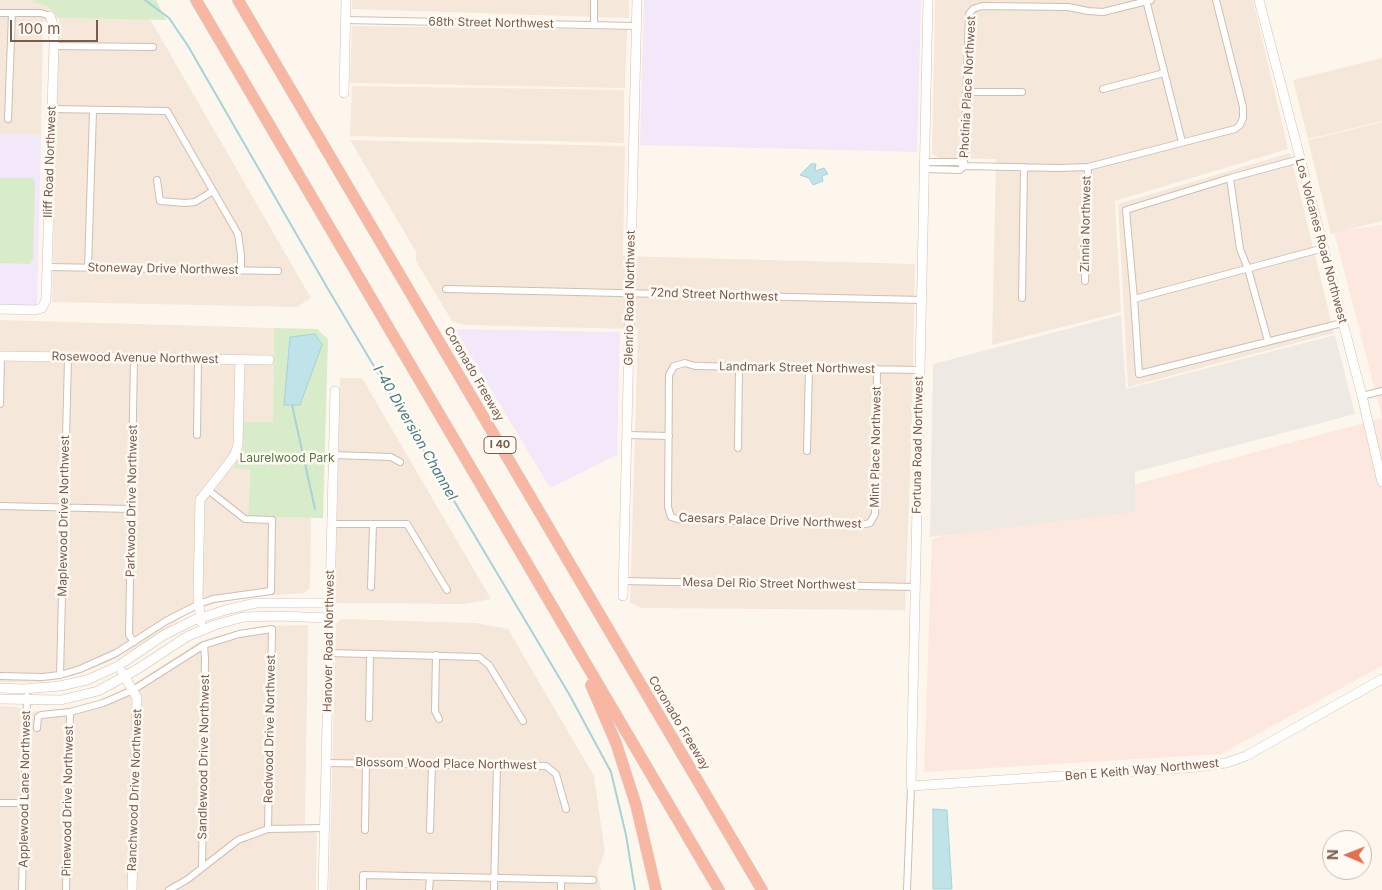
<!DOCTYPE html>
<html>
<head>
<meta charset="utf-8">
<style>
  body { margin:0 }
  #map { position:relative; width:1382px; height:890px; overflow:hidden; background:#fdf6ec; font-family:Inter,sans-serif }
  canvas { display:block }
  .north { position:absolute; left:1322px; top:830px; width:50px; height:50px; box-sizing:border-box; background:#fffaf3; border:1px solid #cabbb1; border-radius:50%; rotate:271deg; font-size:14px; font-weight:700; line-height:20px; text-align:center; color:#7a5c4d }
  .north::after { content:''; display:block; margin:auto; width:18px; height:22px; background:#e76f51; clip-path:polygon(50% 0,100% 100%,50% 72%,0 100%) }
  .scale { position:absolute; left:10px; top:20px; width:88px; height:22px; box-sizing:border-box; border:2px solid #7a5c4d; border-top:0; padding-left:6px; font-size:15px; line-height:18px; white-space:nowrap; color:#7a5c4d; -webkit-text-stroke:4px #fffaf3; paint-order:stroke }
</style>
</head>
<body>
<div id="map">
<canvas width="1382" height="890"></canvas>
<div class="north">N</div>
<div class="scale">100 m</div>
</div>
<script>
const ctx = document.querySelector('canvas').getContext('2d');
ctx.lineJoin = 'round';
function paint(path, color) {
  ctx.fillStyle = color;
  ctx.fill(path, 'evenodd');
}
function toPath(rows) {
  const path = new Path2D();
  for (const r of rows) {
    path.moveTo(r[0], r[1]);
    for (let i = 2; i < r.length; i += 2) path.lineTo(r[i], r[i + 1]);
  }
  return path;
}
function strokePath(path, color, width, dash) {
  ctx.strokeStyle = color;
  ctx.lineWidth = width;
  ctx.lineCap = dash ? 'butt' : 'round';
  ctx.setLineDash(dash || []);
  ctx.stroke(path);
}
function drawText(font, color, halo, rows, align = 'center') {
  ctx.font = font + ' Inter,sans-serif';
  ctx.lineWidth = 5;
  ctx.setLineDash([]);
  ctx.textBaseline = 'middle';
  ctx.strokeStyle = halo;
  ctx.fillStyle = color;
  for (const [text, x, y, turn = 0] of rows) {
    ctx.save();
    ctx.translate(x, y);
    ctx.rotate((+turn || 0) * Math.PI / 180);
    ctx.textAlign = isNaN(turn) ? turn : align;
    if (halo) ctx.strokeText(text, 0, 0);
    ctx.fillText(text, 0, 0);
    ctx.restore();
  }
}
paint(toPath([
  [0,0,35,0,33,2,47,6,59,18,150,19,311,298,297,307,52,302,59,18,43,22,41,135,0,134],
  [352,0,629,0,629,18,352,9],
  [935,0,1253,0,1288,149,1115,201,1121,312,992,345,996,159,939,158,932,154],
  [352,26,627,30,625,88,350,83],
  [1382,58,1382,121,1308,139,1293,80],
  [352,86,624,90,624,143,350,136],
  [1382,122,1382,221,1331,234,1308,140],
  [350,140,625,146,623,256,915,264,912,422,905,610,642,608,630,603,638,329,464,325,452,321,416,261,416,252],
  [1290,153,1334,333,1128,387,1118,204],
  [0,320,274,328,273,422,243,422,243,448,233,468,250,469,248,517,311,518,310,588,304,593,234,598,194,610,137,647,111,661,73,676,40,682,0,682],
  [340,378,362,378,491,599,465,604,335,603],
  [341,619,476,623,508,629,594,776,605,852,597,872,601,890,329,890,336,624],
  [308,625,305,824,317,834,316,890,0,890,0,706,17,707,29,712,69,709,103,701,138,681,199,642,217,636,262,626]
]), '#f5e8da');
paint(toPath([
  [1382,225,1382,417,1334,232],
  [1382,418,1382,666,1221,754,924,772,932,539]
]), '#fde8e0');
paint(toPath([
  [1121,315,1126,389,1335,335,1355,414,1135,472,1135,512,930,537,933,364]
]), '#efe9e4');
paint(toPath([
  [644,0,921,0,917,152,640,145],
  [0,134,41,135,37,307,0,306],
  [455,329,620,332,617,455,550,488]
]), '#f3e8fa');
paint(toPath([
  [35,0,156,0,166,20,59,18,47,6,32,2],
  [0,178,33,178,35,182,33,260,30,264,0,263],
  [274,328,317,329,328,339,323,518,248,517,250,470,233,468,243,448,243,422,273,422]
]), '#d8ecc9');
const water = toPath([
  [811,164,816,164,815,171,824,168,828,174,822,176,823,181,813,185,809,178,800,175,811,164],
  [315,334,322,345,300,405,284,405,290,337,315,334],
  [933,809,947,810,952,889,933,889,933,809]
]);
paint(water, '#bfe3e8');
strokePath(water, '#a5d3da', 1);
strokePath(toPath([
  [145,0,169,18,188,46,328,289,569,694,611,772,626,835,635,890],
  [292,405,315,509]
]), '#a5d3da', 2);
const street = toPath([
  [1146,0,1182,142],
  [0,13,41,13,50,16],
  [346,20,636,26],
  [594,25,594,0],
  [54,46,153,47],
  [1103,89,1164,73],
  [967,92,1022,92],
  [52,109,167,111,238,234,241,255,241,271],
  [8,119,12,13],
  [1300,159,1230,178,1126,210,1134,299,1324,248],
  [925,162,959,162,964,166,1058,168,1088,167,1235,129,1240,125,1243,118,1243,107,1216,0],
  [964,166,969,14,973,9,982,6,1068,7,1088,11,1103,12,1151,0],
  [924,169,960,170,964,166],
  [1230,178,1240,249,1248,269,1268,341],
  [157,180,160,201,185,203,195,202,213,191],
  [48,267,278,271],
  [88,268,93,111],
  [1085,281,1088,167],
  [446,289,921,300],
  [1022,298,1024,167],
  [1134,299,1139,374,1342,323],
  [877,369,875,514,870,523,860,525,850,523,681,520,671,517,668,507,669,375,674,366,685,363,695,366,920,370],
  [1362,396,1382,391],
  [0,404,1,356],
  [197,435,198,358],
  [627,435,669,436],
  [738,448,739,367],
  [807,451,809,368],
  [333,455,391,457,400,462],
  [0,506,131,509],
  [331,524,407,524,447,590],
  [623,581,915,587],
  [371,587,373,524],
  [134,642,129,635,134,359],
  [329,653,479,657,489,665,523,721],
  [436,655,435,711,439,719],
  [60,675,68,358],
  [0,676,42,677,60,675,80,669,116,653,166,621,199,604,213,599,271,591,272,520,245,519,208,490],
  [369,718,370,654],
  [37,728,38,717,41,715,70,712,103,703,133,690,204,645,239,634,272,629,268,829],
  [326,763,546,766,556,774,566,809],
  [0,803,24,803],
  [365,830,366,763],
  [430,830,432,764],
  [202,868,205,659,204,645],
  [22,890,27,696],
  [66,890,70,712],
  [169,890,188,879,238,840,268,829,325,828],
  [363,890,363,875,593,880],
  [429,890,430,877],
  [494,890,497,765],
  [561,890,561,880],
  [907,890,911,786]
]);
const secondary = toPath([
  [928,0,911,786,1197,767,1226,763,1246,756,1382,679],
  [1259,0,1362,396,1382,482],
  [344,93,346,0],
  [0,309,35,310,42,308,46,300,54,46,53,24,50,16],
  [0,356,269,360],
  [623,596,637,0],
  [201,622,198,597,200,500,235,455,238,444,240,360],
  [122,672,137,698,132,890],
  [0,688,23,689,60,686,87,680,118,666,164,635,194,620,229,609,256,603,329,603],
  [0,699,61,700,98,691,136,670,188,636,215,625,243,617,280,616,329,618],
  [323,890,335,391]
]);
const highway = toPath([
  [196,0,719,890],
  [238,0,762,890],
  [591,685,616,743,636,805,656,890]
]);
strokePath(street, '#d1beb0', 8);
strokePath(secondary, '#d6c0b0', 10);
strokePath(highway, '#dad1cd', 12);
strokePath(street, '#fff', 6);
strokePath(secondary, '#fff', 9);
strokePath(highway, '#f7b7a3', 11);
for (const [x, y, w] of [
  [500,445,32]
]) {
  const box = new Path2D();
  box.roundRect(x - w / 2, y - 8.5, w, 17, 4);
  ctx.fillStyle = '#fffaf3';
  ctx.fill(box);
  strokePath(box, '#7a5c4d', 1);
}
drawText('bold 11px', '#7a5c4d', null, [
  ["I 40",500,445]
]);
drawText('12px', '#7a5c4d', '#fffaf3', [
  ["68th Street Northwest",491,23,1],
  ["Photinia Place Northwest",968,87,-87],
  ["Iliff Road Northwest",50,162,-88],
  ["Zinnia Northwest",1086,224,-89],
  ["Los Volcanes Road Northwest",1321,241,75],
  ["Stoneway Drive Northwest",163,269,1],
  ["72nd Street Northwest",714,295,2],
  ["Glenrio Road Northwest",630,298,-89],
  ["Rosewood Avenue Northwest",135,358,1],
  ["Landmark Street Northwest",797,368,1],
  ["Coronado Freeway",474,374,60],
  ["Fortuna Road Northwest",918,445,-89],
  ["Mint Place Northwest",876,447,-89],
  ["Parkwood Drive Northwest",132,501,-89],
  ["Maplewood Drive Northwest",64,516,-89],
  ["Caesars Palace Drive Northwest",770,521,2],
  ["Mesa Del Rio Street Northwest",769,584,1],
  ["Hanover Road Northwest",329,641,-89],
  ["Coronado Freeway",679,723,59],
  ["Redwood Drive Northwest",270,729,-89],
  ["Sandlewood Drive Northwest",204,757,-89],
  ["Blossom Wood Place Northwest",446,764,1],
  ["Ben E Keith Way Northwest",1142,770,-5],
  ["Applewood Lane Northwest",25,789,-89],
  ["Ranchwood Drive Northwest",135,790,-88],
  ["Pinewood Drive Northwest",68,801,-89]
]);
drawText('12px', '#537a41', '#fffaf3', [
  ["Laurelwood Park",287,458]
]);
drawText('italic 14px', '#437c86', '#fffaf3', [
  ["I-40 Diversion Channel",415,433,60]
]);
</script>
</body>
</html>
